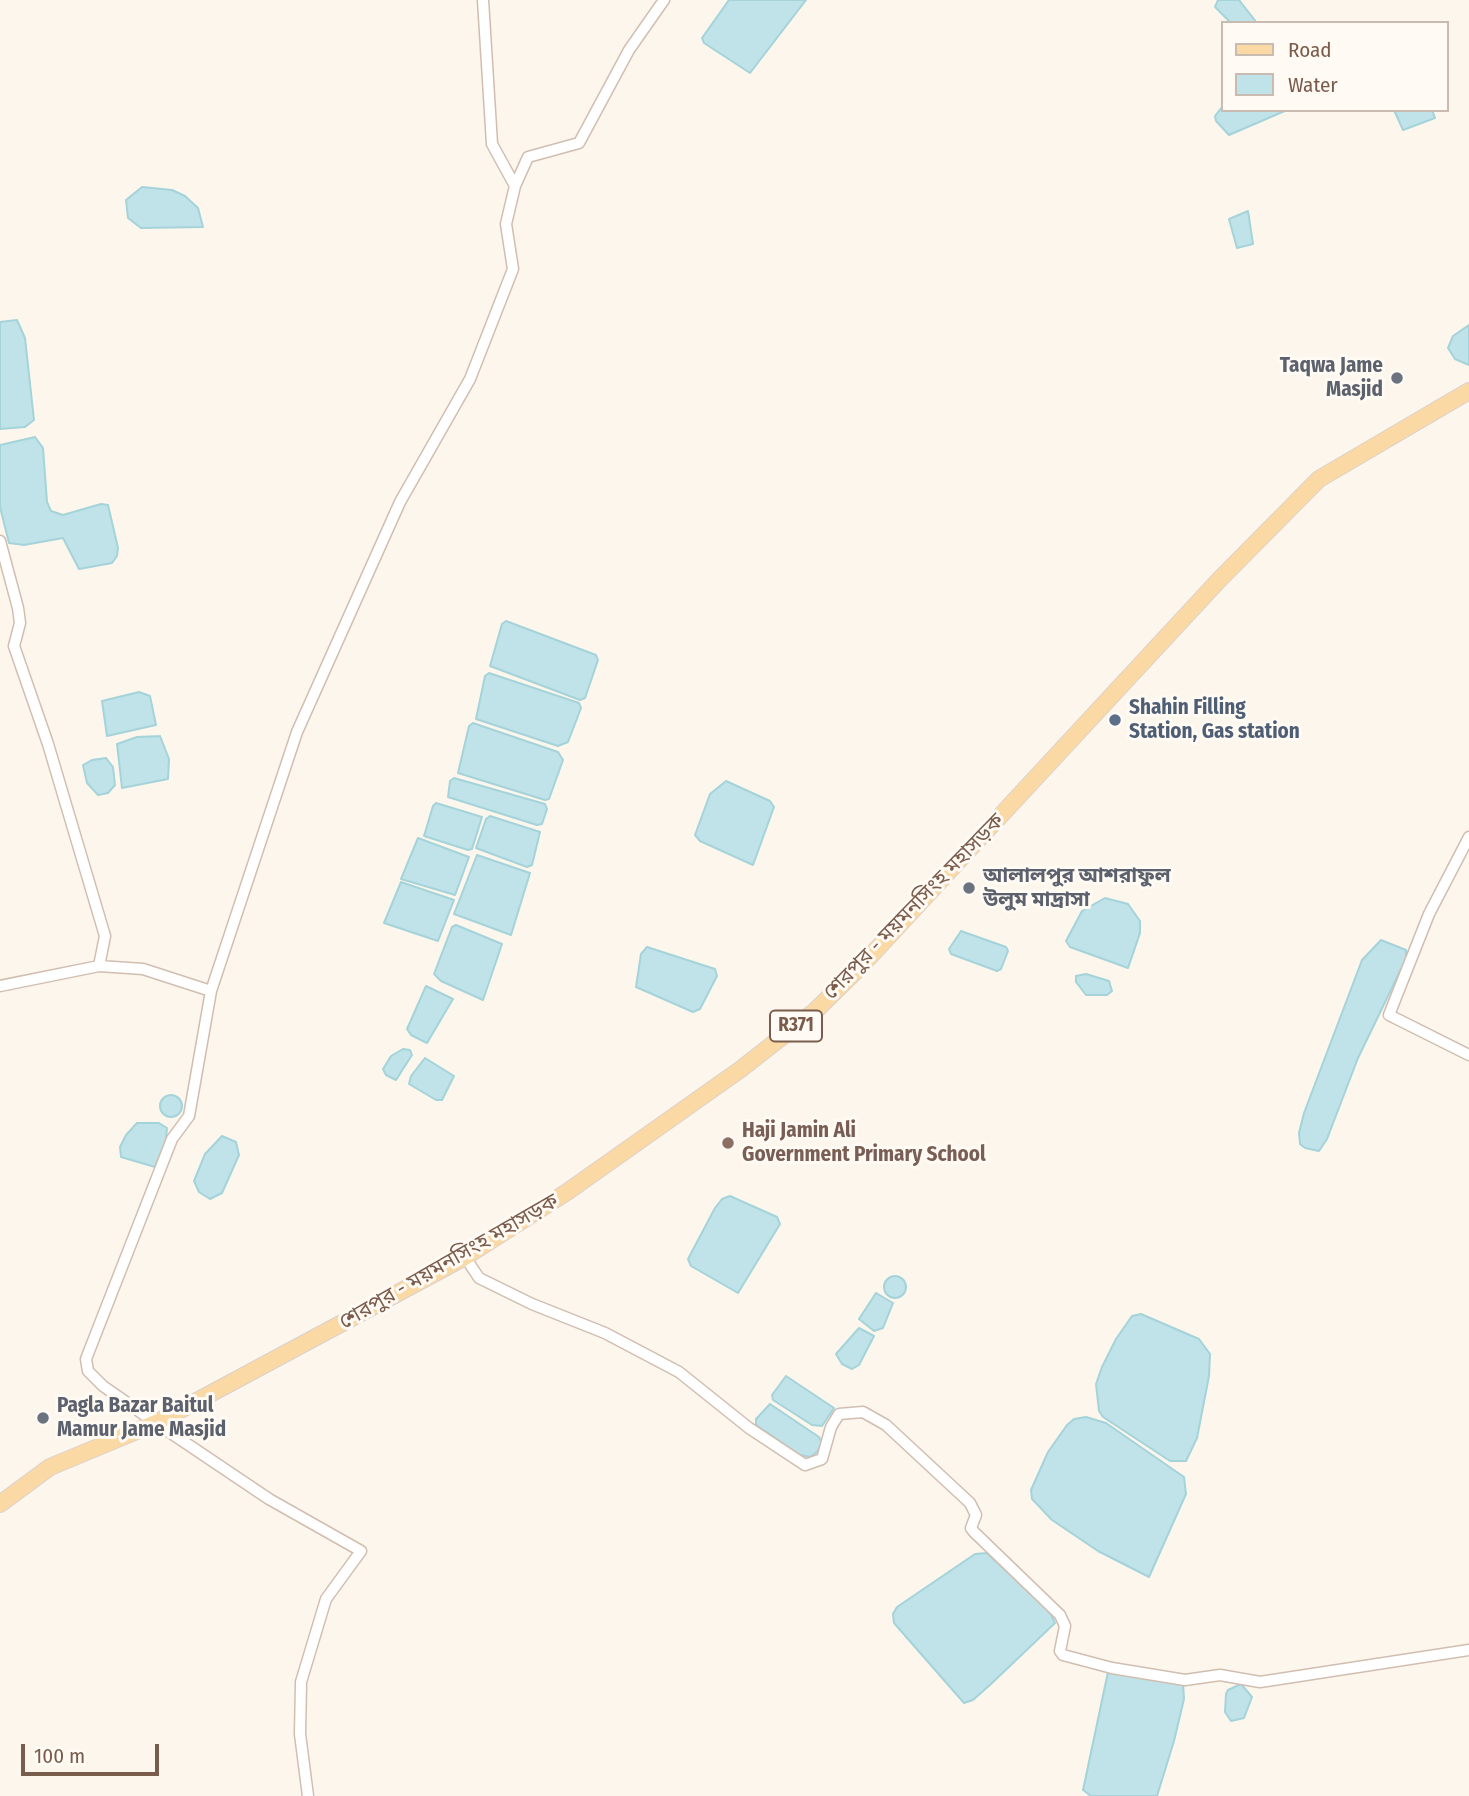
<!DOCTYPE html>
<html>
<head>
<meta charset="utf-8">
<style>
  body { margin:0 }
  #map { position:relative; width:1469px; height:1796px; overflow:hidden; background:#fdf6ec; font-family:"Fira Sans Condensed",sans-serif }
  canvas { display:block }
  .legend { position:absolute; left:1221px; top:21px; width:228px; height:91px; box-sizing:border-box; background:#fffaf3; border:2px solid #cabbb1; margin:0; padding:9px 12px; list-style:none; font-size:21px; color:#7a5c4d }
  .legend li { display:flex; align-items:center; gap:14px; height:35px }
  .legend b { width:35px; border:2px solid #cabbb1 }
  .scale { position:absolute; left:21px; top:1744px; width:138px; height:32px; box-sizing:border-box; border:4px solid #7a5c4d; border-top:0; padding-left:9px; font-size:21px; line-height:24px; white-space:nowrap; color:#7a5c4d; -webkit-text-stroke:5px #fffaf3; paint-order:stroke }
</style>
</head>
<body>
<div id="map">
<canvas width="1469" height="1796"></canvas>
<ul class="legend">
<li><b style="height:9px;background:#fbd9a5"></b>Road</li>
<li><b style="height:19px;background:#bfe3e8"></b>Water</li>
</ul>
<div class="scale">100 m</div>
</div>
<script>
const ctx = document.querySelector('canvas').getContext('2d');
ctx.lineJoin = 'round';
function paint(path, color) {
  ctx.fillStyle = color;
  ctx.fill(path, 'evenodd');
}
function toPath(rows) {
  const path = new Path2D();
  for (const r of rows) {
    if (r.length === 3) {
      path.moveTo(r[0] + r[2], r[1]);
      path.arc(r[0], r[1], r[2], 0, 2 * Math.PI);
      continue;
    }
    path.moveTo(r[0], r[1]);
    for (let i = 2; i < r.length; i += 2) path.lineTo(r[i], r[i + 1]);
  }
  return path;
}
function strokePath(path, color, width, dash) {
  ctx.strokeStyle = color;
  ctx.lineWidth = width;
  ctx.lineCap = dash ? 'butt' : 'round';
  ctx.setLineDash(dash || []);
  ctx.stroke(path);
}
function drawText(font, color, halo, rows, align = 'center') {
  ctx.font = font + ' "Fira Sans Condensed","Noto Sans Bengali",sans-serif';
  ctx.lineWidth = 6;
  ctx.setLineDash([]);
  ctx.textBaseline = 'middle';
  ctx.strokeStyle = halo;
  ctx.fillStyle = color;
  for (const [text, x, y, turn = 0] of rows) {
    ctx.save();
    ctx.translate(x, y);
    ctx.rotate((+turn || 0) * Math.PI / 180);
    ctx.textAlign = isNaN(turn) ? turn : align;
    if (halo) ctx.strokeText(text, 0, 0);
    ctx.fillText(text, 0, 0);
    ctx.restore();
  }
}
const water = toPath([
  [729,0,806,0,750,73,704,43,702,38,729,0],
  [1218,0,1239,0,1257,23,1231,23,1215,7,1218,0],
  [1222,107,1222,110,1287,110,1229,135,1216,121,1215,116,1222,107],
  [1394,110,1432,110,1435,118,1403,130,1394,110],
  [142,187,172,190,185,196,198,208,203,227,141,228,128,218,126,200,142,187],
  [1248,211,1253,244,1237,248,1229,219,1248,211],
  [17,320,25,338,34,420,25,427,0,429,0,322,17,320],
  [1469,325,1469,365,1455,359,1448,348,1453,336,1469,325],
  [35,437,43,448,47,502,51,511,63,515,101,504,108,505,118,548,117,556,112,563,79,569,63,538,24,545,9,543,0,507,0,445,35,437],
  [506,621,596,655,598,660,585,698,580,700,490,666,502,624,506,621],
  [489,673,579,703,581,708,568,742,558,746,476,719,485,676,489,673],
  [139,692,150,696,156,725,107,736,102,701,139,692],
  [473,723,558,752,563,760,549,799,545,800,458,773,469,726,473,723],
  [160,736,169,759,168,779,122,788,117,744,137,737,160,736],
  [106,758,113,767,115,785,108,793,98,795,87,783,83,765,92,760,106,758],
  [454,778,545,804,547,809,542,824,537,825,448,797,450,781,454,778],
  [726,781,770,801,774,807,753,865,700,841,695,835,710,794,726,781],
  [436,803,482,817,472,849,468,850,424,836,433,806,436,803],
  [490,816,540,832,532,865,527,867,476,848,486,819,490,816],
  [418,838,469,857,455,895,401,879,418,838],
  [477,855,530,873,511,935,454,914,477,855],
  [401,882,454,900,438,941,384,923,401,882],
  [1105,898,1128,904,1140,921,1140,933,1128,968,1070,947,1066,941,1082,911,1105,898],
  [456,925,502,944,483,1000,441,981,434,974,452,927,456,925],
  [961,931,1006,947,1008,951,1001,969,997,971,951,954,949,949,961,931],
  [1381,940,1406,950,1406,959,1358,1058,1327,1139,1319,1151,1305,1148,1300,1144,1299,1133,1304,1113,1362,960,1381,940],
  [647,947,715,969,717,976,700,1009,693,1012,636,987,641,954,647,947],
  [1086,974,1109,981,1112,991,1107,995,1086,995,1076,982,1076,976,1086,974],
  [426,986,453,999,427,1043,411,1035,407,1029,426,986],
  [403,1049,410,1050,412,1055,396,1080,386,1075,383,1069,391,1056,403,1049],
  [425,1058,454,1076,442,1100,436,1100,409,1084,411,1076,425,1058],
  [171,1106,11],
  [137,1123,159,1123,167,1128,166,1140,155,1167,121,1157,120,1147,126,1135,137,1123],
  [222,1136,236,1142,239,1155,222,1193,210,1199,199,1192,194,1181,205,1154,222,1136],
  [730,1196,777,1217,780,1224,738,1293,691,1266,688,1259,715,1208,722,1199,730,1196],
  [895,1287,11],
  [876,1293,893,1303,883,1328,874,1331,859,1319,876,1293],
  [1141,1314,1199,1339,1210,1354,1209,1376,1197,1438,1186,1461,1170,1461,1103,1417,1099,1411,1096,1384,1102,1367,1116,1339,1132,1316,1141,1314],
  [859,1328,874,1336,859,1365,852,1369,842,1364,836,1354,859,1328],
  [786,1376,834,1408,822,1426,812,1425,773,1400,772,1395,786,1376],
  [770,1404,819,1437,822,1443,817,1452,810,1457,800,1455,756,1425,756,1419,770,1404],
  [1086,1417,1106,1423,1184,1477,1186,1494,1149,1577,1098,1551,1052,1520,1032,1499,1031,1490,1048,1452,1067,1425,1074,1419,1086,1417],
  [987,1553,1049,1610,1055,1623,991,1684,973,1700,964,1703,894,1623,893,1614,897,1607,975,1554,987,1553],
  [1108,1672,1183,1683,1184,1699,1174,1741,1157,1796,1091,1796,1083,1790,1108,1672],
  [1241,1684,1252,1697,1244,1718,1231,1721,1225,1712,1226,1694,1228,1690,1241,1684]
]);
paint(water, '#bfe3e8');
strokePath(water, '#a5d3da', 2);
const minor = toPath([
  [483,0,492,144,515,186],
  [0,541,18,608,20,623,14,646,48,744,105,936,99,966],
  [1469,837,1429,914,1389,1015,1469,1055],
  [0,986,99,966,143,969,211,991],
  [465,1257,479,1278,532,1304,605,1333,679,1372,749,1428,805,1465,822,1459,831,1427,839,1414,863,1412,886,1425,970,1503,976,1515,971,1528,974,1532,1060,1615,1065,1626,1060,1651,1063,1655,1112,1668,1185,1680,1220,1675,1260,1682,1469,1650],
  [308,1796,300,1734,301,1682,326,1599,361,1551,269,1499,156,1423,103,1386,88,1371,86,1359,172,1139,189,1116,211,991,297,732,400,502,470,379,513,269,506,224,515,186,528,157,579,143,629,50,664,0]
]);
const primary = toPath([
  [0,1504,50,1467,156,1423,465,1257,567,1192,741,1069,815,1011,863,964,1219,580,1319,479,1469,391]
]);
strokePath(minor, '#d1beb0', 13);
strokePath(primary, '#dad1cd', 18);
strokePath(minor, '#fff', 10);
strokePath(primary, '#fbd9a5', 16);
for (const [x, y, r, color] of [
  [1397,378,7,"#6b7280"],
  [1115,720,7,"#5c6f8a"],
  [969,888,7,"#6b7280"],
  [728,1143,7,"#8d6e63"],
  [43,1418,7,"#6b7280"]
]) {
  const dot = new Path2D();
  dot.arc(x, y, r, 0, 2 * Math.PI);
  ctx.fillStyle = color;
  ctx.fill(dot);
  strokePath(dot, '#fffaf3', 2.5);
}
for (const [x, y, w] of [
  [796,1026,52]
]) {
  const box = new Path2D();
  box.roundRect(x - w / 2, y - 15.5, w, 31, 5);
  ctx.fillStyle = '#fffaf3';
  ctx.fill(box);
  strokePath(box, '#7a5c4d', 2);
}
drawText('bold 19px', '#7a5c4d', null, [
  ["R371",796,1026]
]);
drawText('bold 21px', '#5b616d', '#fffaf3', [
  ["Taqwa Jame",1383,366,"right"],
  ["Masjid",1383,390,"right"],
  ["আলালপুর আশরাফুল",983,876],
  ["উলুম মাদ্রাসা",983,900],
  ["Pagla Bazar Baitul",57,1406],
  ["Mamur Jame Masjid",57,1430]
], 'left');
drawText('bold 21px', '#4e5e75', '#fffaf3', [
  ["Shahin Filling",1129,708],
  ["Station, Gas station",1129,732]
], 'left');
drawText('21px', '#7a5c4d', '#fffaf3', [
  ["শেরপুর - ময়মনসিংহ মহাসড়ক",914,907,-46],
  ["শেরপুর - ময়মনসিংহ মহাসড়ক",449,1262,-30]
]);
drawText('bold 21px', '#785e54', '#fffaf3', [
  ["Haji Jamin Ali",742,1131],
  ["Government Primary School",742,1155]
], 'left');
</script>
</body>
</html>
